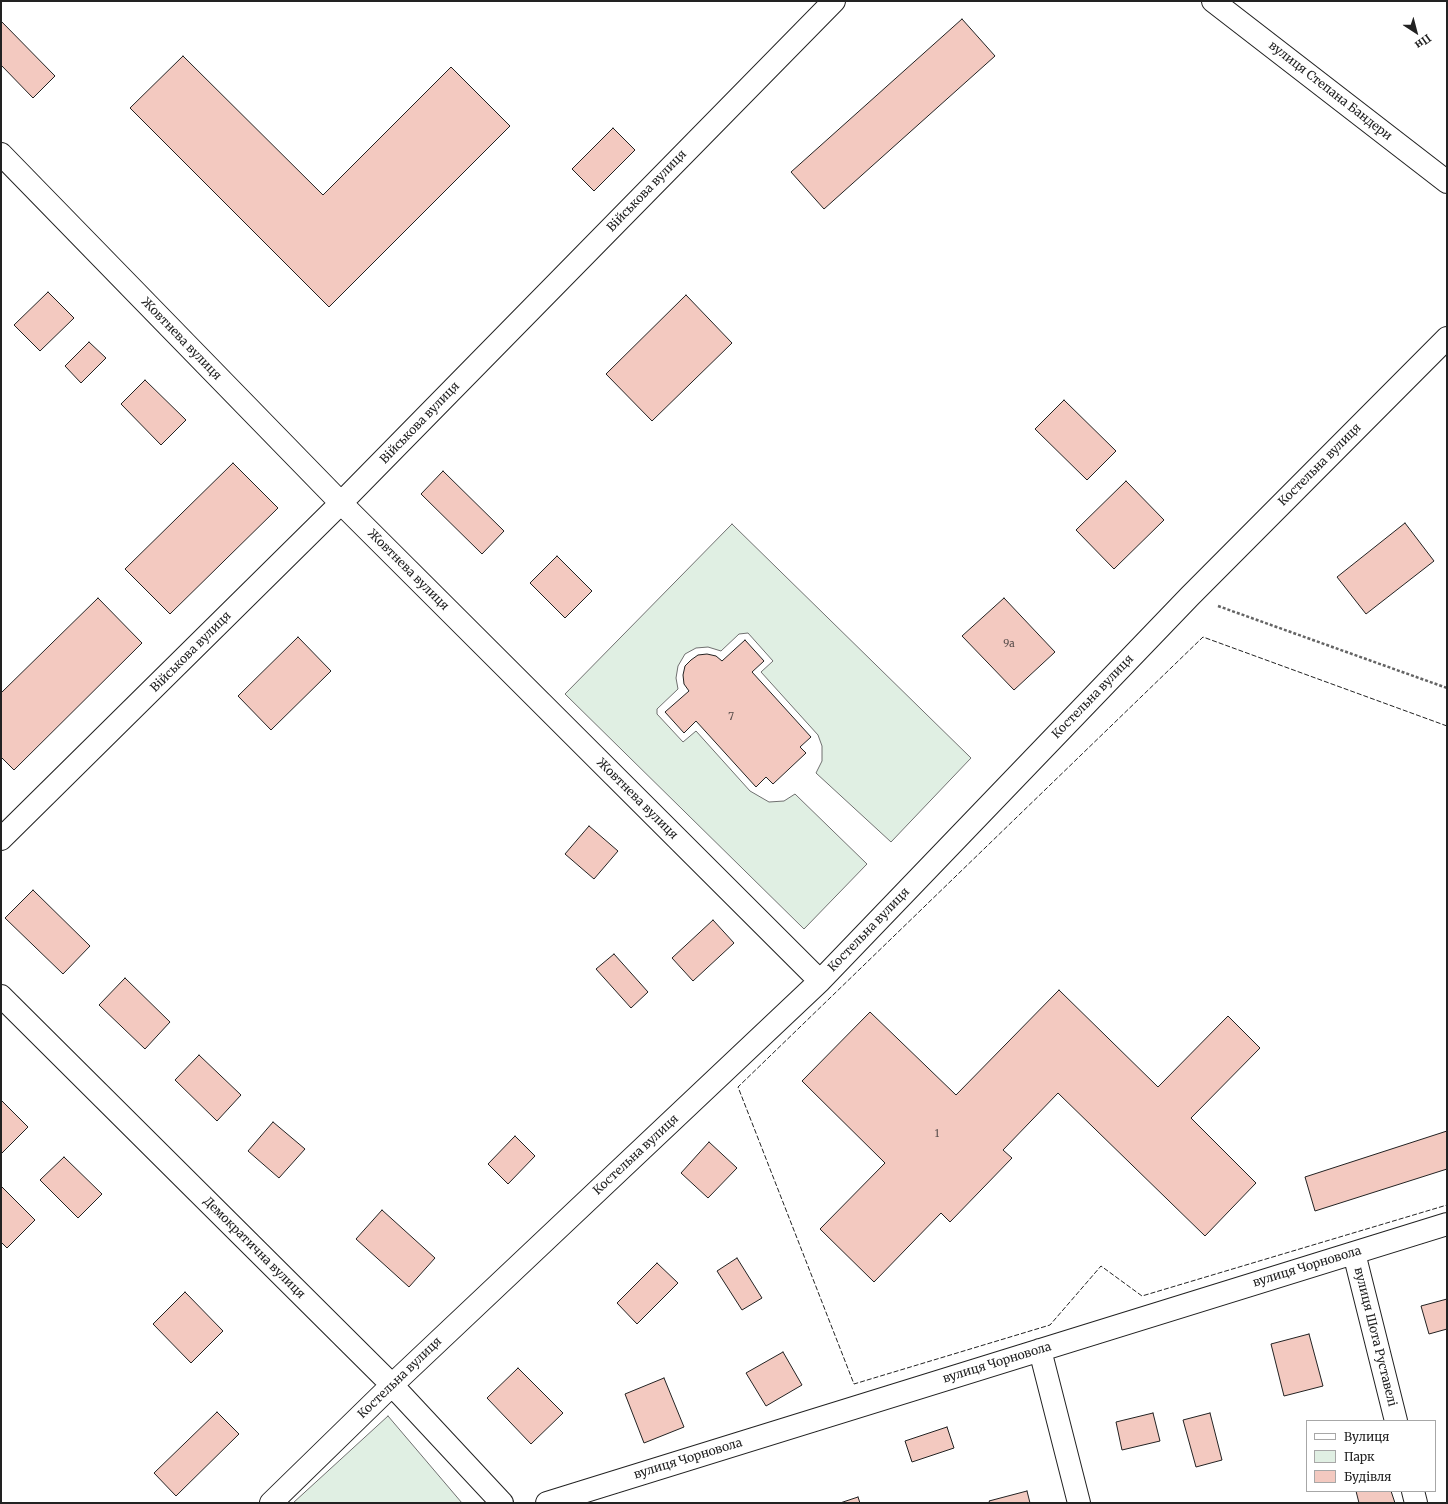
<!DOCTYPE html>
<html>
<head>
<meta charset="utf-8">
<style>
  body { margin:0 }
  #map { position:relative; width:1448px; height:1504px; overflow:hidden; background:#fff; font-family:Merriweather,serif }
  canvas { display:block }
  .frame { position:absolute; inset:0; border:2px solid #222; pointer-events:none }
  .legend { position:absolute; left:1306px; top:1420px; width:130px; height:72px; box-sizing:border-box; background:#fff; border:1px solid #a7a7a7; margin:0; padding:5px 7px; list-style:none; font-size:12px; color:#222 }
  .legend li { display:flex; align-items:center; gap:8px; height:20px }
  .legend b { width:20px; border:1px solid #a7a7a7 }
  .north { position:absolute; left:1396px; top:12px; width:40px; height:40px; -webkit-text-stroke:3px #fff; paint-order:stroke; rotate:144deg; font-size:11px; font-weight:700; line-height:16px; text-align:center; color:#222 }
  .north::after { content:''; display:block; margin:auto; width:14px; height:18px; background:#222; clip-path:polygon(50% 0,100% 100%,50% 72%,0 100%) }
</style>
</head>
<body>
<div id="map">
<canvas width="1448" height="1504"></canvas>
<div class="frame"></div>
<ul class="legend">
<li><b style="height:5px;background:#fff"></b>Вулиця</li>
<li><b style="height:11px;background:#e0efe3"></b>Парк</li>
<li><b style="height:11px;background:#f3c9c0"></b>Будівля</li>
</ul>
<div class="north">Пн</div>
</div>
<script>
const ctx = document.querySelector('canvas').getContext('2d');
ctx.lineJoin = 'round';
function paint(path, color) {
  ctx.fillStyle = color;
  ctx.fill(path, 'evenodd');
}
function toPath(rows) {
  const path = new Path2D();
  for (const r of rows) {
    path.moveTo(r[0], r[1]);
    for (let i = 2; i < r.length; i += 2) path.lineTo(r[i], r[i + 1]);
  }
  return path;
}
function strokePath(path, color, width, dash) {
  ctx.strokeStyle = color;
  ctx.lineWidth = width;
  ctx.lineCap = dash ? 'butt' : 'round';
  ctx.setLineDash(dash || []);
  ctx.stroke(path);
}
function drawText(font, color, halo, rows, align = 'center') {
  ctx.font = font + ' Merriweather,serif';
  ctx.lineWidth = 3;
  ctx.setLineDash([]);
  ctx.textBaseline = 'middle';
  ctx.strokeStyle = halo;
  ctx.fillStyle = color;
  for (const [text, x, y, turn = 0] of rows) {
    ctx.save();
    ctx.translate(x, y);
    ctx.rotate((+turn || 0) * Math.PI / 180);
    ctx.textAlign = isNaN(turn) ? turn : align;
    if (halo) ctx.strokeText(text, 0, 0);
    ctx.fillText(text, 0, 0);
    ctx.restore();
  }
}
const green = toPath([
  [732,524,971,758,891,842,816,773,822,761,822,746,818,735,761,672,773,661,748,633,739,634,721,651,708,647,696,648,685,654,678,666,676,678,678,689,657,709,657,714,683,742,696,731,750,791,769,802,784,801,795,794,867,864,804,929,565,694,732,524],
  [388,1416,462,1503,293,1503,388,1416]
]);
paint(green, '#e0efe3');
strokePath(green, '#6f6f6f', 1);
const building = toPath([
  [962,19,995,56,824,209,791,172,962,19],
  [1,21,55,76,33,98,1,65,1,21],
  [183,56,323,195,451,67,510,126,329,307,130,108,183,56],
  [613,128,635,150,594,191,572,169,613,128],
  [48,292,74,318,40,351,14,325,48,292],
  [686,295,732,343,652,421,606,374,686,295],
  [89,342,106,358,81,383,65,366,89,342],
  [145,380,186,420,161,445,121,404,145,380],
  [1064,400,1116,451,1087,480,1035,429,1064,400],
  [233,463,278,508,170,614,125,569,233,463],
  [443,471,504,531,482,554,421,494,443,471],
  [1126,481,1164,520,1114,569,1076,530,1126,481],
  [1405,523,1434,561,1366,614,1337,577,1405,523],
  [557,556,592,591,565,618,530,583,557,556],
  [98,598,142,643,14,770,1,757,1,693,98,598],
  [1004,598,1055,652,1014,690,962,636,1004,598],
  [298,637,331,671,271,730,238,696,298,637],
  [745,640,764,661,752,672,811,737,800,747,806,753,773,784,766,777,756,787,696,721,684,733,665,712,689,691,684,684,683,675,685,666,691,660,698,655,707,654,716,656,722,661,745,640],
  [589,826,618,851,594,879,565,854,589,826],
  [33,890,90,946,63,974,5,918,33,890],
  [713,920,734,943,693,981,672,958,713,920],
  [614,954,648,992,631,1008,596,969,614,954],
  [125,978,170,1022,145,1049,99,1005,125,978],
  [1059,990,1158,1087,1228,1016,1260,1048,1191,1118,1256,1183,1205,1236,1058,1093,1003,1150,1012,1158,950,1222,941,1213,874,1282,820,1229,885,1163,802,1081,870,1012,956,1095,1059,990],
  [199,1055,241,1095,217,1121,175,1080,199,1055],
  [1,1100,28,1127,1,1154,1,1100],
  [273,1122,305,1149,279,1178,248,1151,273,1122],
  [1447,1131,1447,1169,1315,1211,1305,1177,1447,1131],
  [515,1136,535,1156,508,1184,488,1164,515,1136],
  [709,1142,737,1168,708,1198,681,1173,709,1142],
  [64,1157,102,1194,78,1218,40,1180,64,1157],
  [1,1186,35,1220,7,1248,1,1242,1,1186],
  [382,1210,435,1258,409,1287,356,1239,382,1210],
  [737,1258,762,1298,742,1310,717,1271,737,1258],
  [657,1263,678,1283,637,1324,617,1303,657,1263],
  [185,1292,223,1331,191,1363,153,1324,185,1292],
  [1447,1299,1447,1329,1429,1334,1421,1306,1447,1299],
  [1309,1334,1323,1386,1284,1396,1271,1344,1309,1334],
  [783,1352,802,1385,766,1406,746,1373,783,1352],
  [518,1368,563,1413,531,1444,487,1398,518,1368],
  [664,1378,684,1427,644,1443,625,1394,664,1378],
  [217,1412,239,1434,176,1496,154,1473,217,1412],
  [1153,1413,1160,1441,1122,1450,1116,1422,1153,1413],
  [1210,1413,1222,1460,1196,1467,1183,1420,1210,1413],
  [947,1427,954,1448,912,1462,905,1441,947,1427],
  [1027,1491,1030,1503,990,1503,989,1501,1027,1491],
  [1356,1491,1391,1491,1395,1503,1359,1503,1356,1491],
  [858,1497,860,1503,840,1503,858,1497]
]);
paint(building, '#f3c9c0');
strokePath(building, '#222', 1);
const minor = toPath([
  [1,154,341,503,820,981],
  [1,839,341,503,834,1],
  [1,996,392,1385,502,1503],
  [1354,1253,1396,1421],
  [1040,1350,1079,1503],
  [1413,1491,1416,1503],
  [271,1503,392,1385,820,981,1190,596,1447,338],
  [547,1503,1447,1224]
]);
const major = toPath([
  [1213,1,1447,182]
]);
strokePath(minor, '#222', 24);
strokePath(major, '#222', 24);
strokePath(toPath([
  [1218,606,1447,688]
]), '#646464', 2.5, [3, 2]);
strokePath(minor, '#fff', 22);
strokePath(major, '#fff', 22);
strokePath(toPath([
  [1447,726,1203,637,738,1087,854,1384,1050,1325,1101,1266,1142,1296,1447,1205]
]), '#222', 1, [5, 2]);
drawText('10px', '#564c4a', null, [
  ["9а",1009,644],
  ["7",731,717],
  ["1",937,1134]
]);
drawText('12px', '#222', '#fff', [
  ["вулиця Степана Бандери",1330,91,38],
  ["Військова вулиця",647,191,-46],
  ["Жовтнева вулиця",181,339,46],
  ["Військова вулиця",420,423,-46],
  ["Костельна вулиця",1320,465,-45],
  ["Жовтнева вулиця",408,570,45],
  ["Військова вулиця",191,652,-45],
  ["Костельна вулиця",1093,697,-46],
  ["Жовтнева вулиця",637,799,45],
  ["Костельна вулиця",869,930,-46],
  ["Костельна вулиця",636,1155,-43],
  ["Демократична вулиця",254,1248,45],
  ["вулиця Чорновола",1307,1267,-17],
  ["вулиця Шота Руставелі",1375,1337,76],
  ["вулиця Чорновола",997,1363,-17],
  ["Костельна вулиця",400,1378,-44],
  ["вулиця Чорновола",688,1459,-17]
]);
</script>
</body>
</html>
